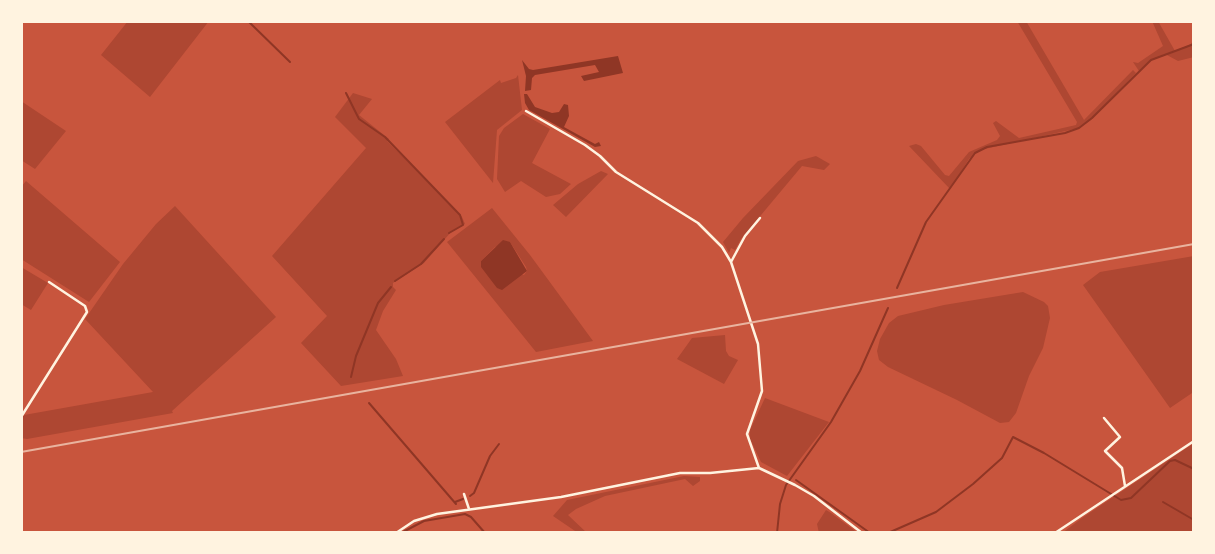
<!DOCTYPE html>
<html>
<head>
<meta charset="utf-8">
<style>
  body { margin:0 }
  #map { position:relative; width:1215px; height:554px; overflow:hidden; background:#c8553d; font-family:Signika,sans-serif }
  canvas { display:block }
  .frame { position:absolute; inset:0; border:23px solid #fff3e0; pointer-events:none }
</style>
</head>
<body>
<div id="map">
<canvas width="1215" height="554"></canvas>
<div class="frame"></div>
</div>
<script>
const ctx = document.querySelector('canvas').getContext('2d');
ctx.lineJoin = 'round';
function paint(path, color) {
  ctx.fillStyle = color;
  ctx.fill(path, 'evenodd');
}
function toPath(rows) {
  const path = new Path2D();
  for (const r of rows) {
    path.moveTo(r[0], r[1]);
    for (let i = 2; i < r.length; i += 2) path.lineTo(r[i], r[i + 1]);
  }
  return path;
}
function strokePath(path, color, width, dash) {
  ctx.strokeStyle = color;
  ctx.lineWidth = width;
  ctx.lineCap = dash ? 'butt' : 'round';
  ctx.setLineDash(dash || []);
  ctx.stroke(path);
}
paint(toPath([
  [128,21,209,21,150,97,101,55],
  [1017,21,1026,21,1084,120,1133,70,1136,73,1091,120,1079,128,980,150,969,159,950,189,909,146,916,144,921,146,945,175,949,176,969,152,997,140,1000,136,993,123,996,121,1019,138,1076,125,1077,122],
  [1152,21,1158,21,1175,51,1191,44,1194,39,1194,57,1178,61,1165,54,1152,60,1139,71,1133,62,1138,63,1163,46],
  [518,75,522,110,497,130,493,183,445,122,500,80,501,83,516,78],
  [353,93,372,99,359,115,389,139,387,141,462,217,465,224,451,232,424,263,393,283,393,287,396,290,383,311,376,330,396,359,403,376,341,386,301,343,327,316,272,256,366,148,335,117],
  [21,101,66,131,35,169,21,160],
  [523,114,550,129,532,163,571,184,560,194,546,197,521,181,505,192,497,179,499,136,504,128],
  [816,156,830,164,824,170,802,166,741,239,735,250,731,248,729,253,723,242,743,218,798,161],
  [601,171,608,174,566,217,553,205,578,184],
  [26,181,120,262,89,302,21,259,21,187],
  [175,206,276,317,172,411,173,413,27,439,21,438,21,420,24,415,153,392,85,319,123,264,156,224],
  [492,208,530,255,593,341,536,352,447,242],
  [510,242,526,267,527,271,524,275,481,261,495,247],
  [1194,256,1194,394,1192,393,1170,408,1083,285,1100,272],
  [21,267,48,283,31,310,21,304],
  [1023,292,1044,302,1048,306,1050,318,1043,348,1029,376,1016,413,1009,422,1000,423,957,400,888,367,879,360,877,351,880,339,889,323,898,316,944,305],
  [725,335,726,351,729,356,738,360,724,384,677,359,692,338],
  [765,398,829,422,787,476,761,462,750,439,750,430],
  [1194,443,1194,533,1062,533,1082,518],
  [684,476,700,477,700,481,693,486,685,479,605,496,576,509,568,515,587,533,578,533,553,516,567,500],
  [826,510,831,513,858,533,819,533,817,524]
]), '#ae4732');
paint(toPath([
  [618,56,623,73,584,81,581,76,599,72,595,65,535,75,532,78,531,90,525,91,526,76,522,60,529,69,533,70],
  [524,94,527,94,535,107,552,113,559,112,564,104,568,105,569,116,564,127,595,144,599,142,601,146,595,147,529,110,525,103],
  [503,240,510,242,527,271,502,290,497,288,481,267,481,261]
]), '#8f3625');
strokePath(toPath([
  [248,21,290,62],
  [346,93,359,119,385,137,460,215,463,225,449,233],
  [395,281,421,264,444,239],
  [897,288,926,222,975,153,987,147,1065,133,1079,128,1092,118,1151,60,1194,44],
  [351,377,356,356,378,303,391,287],
  [369,403,456,504],
  [796,480,870,533],
  [470,496,474,493,490,456,499,444],
  [455,502,463,499],
  [1163,502,1194,520],
  [401,533,424,521,465,514,471,517,485,533],
  [777,533,780,504,786,485,831,422,860,371,888,308],
  [888,533,936,512,973,484,1002,458,1013,437,1044,453,1121,500,1131,498,1170,461,1175,460,1194,469]
]), '#8f3625', 2);
strokePath(toPath([
  [526,111,585,145,600,156,616,172,698,223,722,247,731,262,758,344,762,391,747,434,759,468],
  [731,262,745,236,760,218],
  [21,417,87,312,85,306,49,282],
  [1104,418,1120,437,1105,451,1122,468,1125,486],
  [464,494,469,509],
  [396,533,414,521,437,514,561,497,680,473,710,473,759,468,795,485,814,496,862,533],
  [1055,533,1194,441]
]), '#fff3e0', 2.5);
strokePath(toPath([
  [21,452,1194,244]
]), '#e9b49f', 2);
</script>
</body>
</html>
